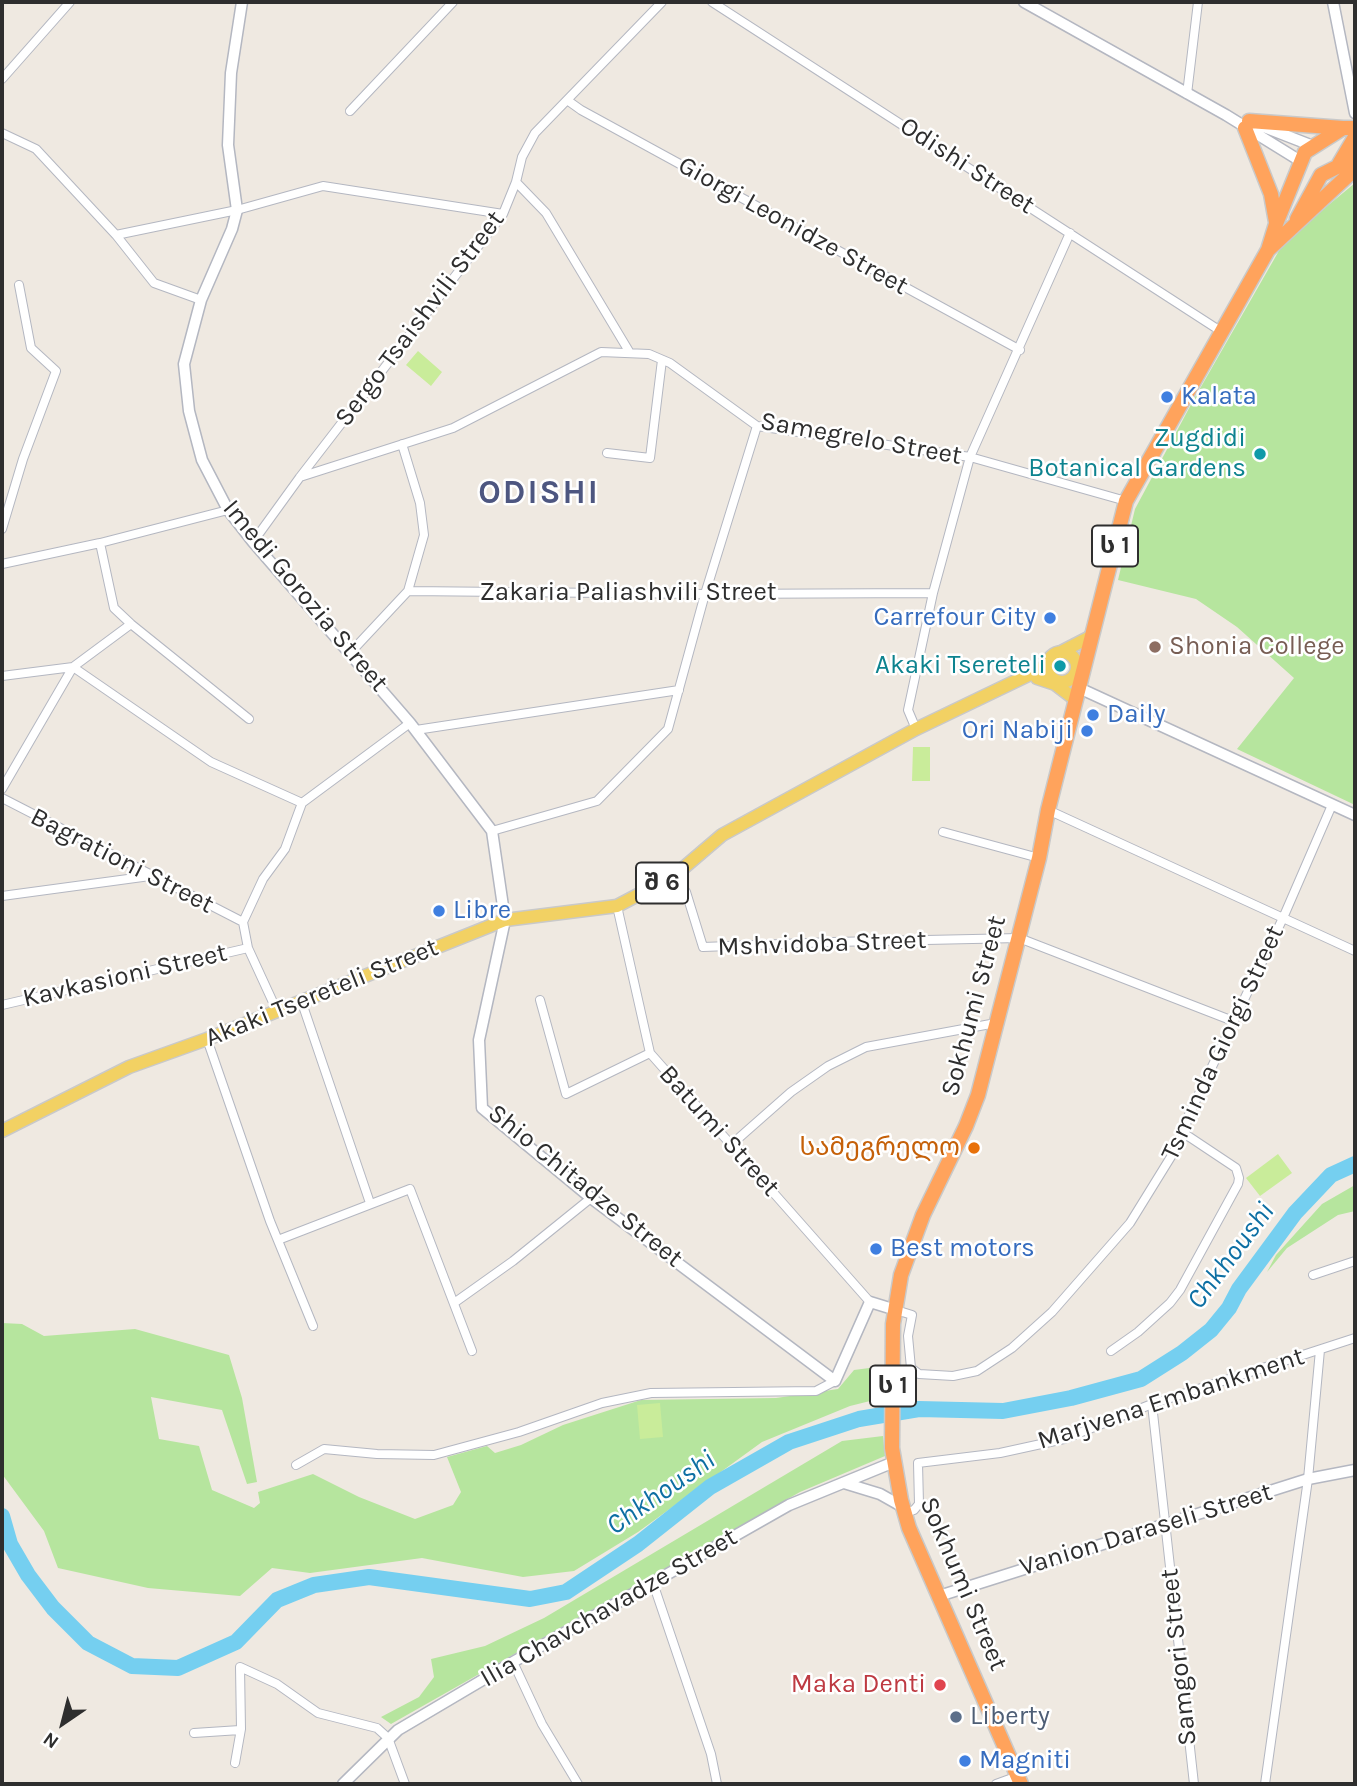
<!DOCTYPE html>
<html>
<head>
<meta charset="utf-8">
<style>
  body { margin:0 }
  #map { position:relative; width:1357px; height:1786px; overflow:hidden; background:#efe9e1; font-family:Karla,sans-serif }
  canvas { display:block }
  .frame { position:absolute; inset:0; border:4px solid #2e2e2e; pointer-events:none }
  .north { position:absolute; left:28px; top:1688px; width:70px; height:70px; -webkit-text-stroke:5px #fff; paint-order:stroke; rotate:215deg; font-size:19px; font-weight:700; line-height:28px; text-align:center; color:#2e2e2e }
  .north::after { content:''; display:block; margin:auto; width:24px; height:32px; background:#2e2e2e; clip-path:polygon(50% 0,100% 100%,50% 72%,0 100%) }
</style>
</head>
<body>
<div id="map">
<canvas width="1357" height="1786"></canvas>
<div class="frame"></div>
<div class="north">N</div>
</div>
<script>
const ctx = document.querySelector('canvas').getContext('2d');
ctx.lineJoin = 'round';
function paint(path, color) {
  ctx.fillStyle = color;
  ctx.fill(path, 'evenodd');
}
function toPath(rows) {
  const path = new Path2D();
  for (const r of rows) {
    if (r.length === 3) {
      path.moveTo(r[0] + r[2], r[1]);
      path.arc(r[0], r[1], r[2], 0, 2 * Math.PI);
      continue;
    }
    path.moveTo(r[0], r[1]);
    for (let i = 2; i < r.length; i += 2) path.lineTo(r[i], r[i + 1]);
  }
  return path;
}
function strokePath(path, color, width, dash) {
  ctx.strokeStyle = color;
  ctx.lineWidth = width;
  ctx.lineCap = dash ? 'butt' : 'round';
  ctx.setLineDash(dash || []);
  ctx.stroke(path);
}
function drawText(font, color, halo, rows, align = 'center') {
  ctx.font = font + ' Karla,"Noto Sans Georgian",sans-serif';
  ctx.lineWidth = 5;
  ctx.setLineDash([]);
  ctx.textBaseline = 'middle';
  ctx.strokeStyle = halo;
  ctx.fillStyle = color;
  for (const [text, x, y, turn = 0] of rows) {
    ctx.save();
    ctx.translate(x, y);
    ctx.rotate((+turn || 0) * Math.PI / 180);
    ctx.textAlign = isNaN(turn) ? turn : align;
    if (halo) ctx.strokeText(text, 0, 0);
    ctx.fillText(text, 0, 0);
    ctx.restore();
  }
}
paint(toPath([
  [1355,183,1355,805,1237,749,1294,678,1237,627,1196,599,1118,580,1135,509,1194,399,1284,242],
  [1355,1185,1355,1211,1338,1215,1287,1248,1267,1272,1276,1255,1322,1204],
  [2,1323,22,1324,44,1336,135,1329,229,1355,242,1398,257,1482,247,1484,222,1410,151,1397,159,1439,199,1446,212,1490,254,1508,260,1503,258,1492,313,1474,359,1497,415,1519,453,1505,461,1492,447,1457,487,1446,495,1453,521,1445,563,1425,641,1400,776,1398,838,1389,854,1370,877,1367,878,1399,850,1406,762,1442,638,1532,574,1571,523,1577,422,1558,310,1573,272,1568,240,1596,148,1588,58,1568,44,1531,2,1474],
  [883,1436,885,1456,800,1492,391,1724,381,1717,419,1697,434,1677,431,1659,485,1646,544,1618,842,1441]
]), '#b6e59e');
paint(toPath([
  [418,351,442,372,431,386,406,365],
  [913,747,930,747,930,781,912,781],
  [1278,1154,1292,1173,1260,1196,1246,1178],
  [660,1403,663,1437,640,1439,637,1405]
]), '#c9ec9a');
strokePath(toPath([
  [2,1516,10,1544,28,1575,53,1608,88,1643,132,1666,178,1668,236,1642,277,1600,314,1585,369,1577,530,1599,566,1592,638,1544,710,1487,789,1442,859,1419,919,1409,1003,1411,1071,1398,1141,1379,1182,1353,1211,1330,1229,1308,1239,1289,1295,1213,1331,1175,1355,1164]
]), '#75cff0', 16);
const street = toPath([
  [712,2,1222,332],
  [2,79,70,2],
  [1187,94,1198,2],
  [567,100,581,110,1020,350],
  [350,111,453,2],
  [2,133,36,149,116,235,237,210,323,186,503,214],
  [516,182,546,213,630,353],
  [116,235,154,283,201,300],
  [402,444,420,503,424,535,408,591],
  [607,453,650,458,662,360],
  [300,477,453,428,601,352,649,354,670,363,757,426,970,457,1126,501],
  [2,529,23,459,56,371,31,348,19,285],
  [253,542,300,477,503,214,516,182,522,157,535,133,662,2],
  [100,543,114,608,131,624,249,719],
  [2,564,100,543,228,510],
  [350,653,408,591,705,594,933,593],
  [2,676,73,667,211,762,302,803],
  [916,729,908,710,933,593,970,457,1070,233],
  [416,730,679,690],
  [2,789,73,667,131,624],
  [2,798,243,922],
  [1048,810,1355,951],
  [492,831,597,801,668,729,705,594,757,426],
  [943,832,1039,858],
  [674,876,686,892,703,947,833,942,1019,938,1233,1021],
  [2,896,150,876],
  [617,906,650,1053,870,1302],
  [301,1000,370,1203],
  [540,1000,566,1094,650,1053],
  [2,1005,248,948],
  [277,1011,248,948,243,922,263,879,285,849,302,803,410,723],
  [207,1039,270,1221,313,1326],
  [732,1144,791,1092,828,1066,866,1047,996,1023],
  [278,1240,410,1189,472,1351],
  [1313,1275,1355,1261],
  [454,1303,513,1261,591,1198],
  [896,1310,912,1315,908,1336,911,1368,919,1374,953,1376,977,1371,1012,1348,1052,1312,1130,1223,1185,1134,1187,1119,1283,918,1332,805],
  [1111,1351,1138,1332,1170,1303,1180,1290,1238,1184,1239,1178,1236,1168,1185,1134],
  [1152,1404,1194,1784],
  [296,1465,324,1449,377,1454,434,1455,519,1432,602,1403,651,1393,816,1391,835,1381],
  [905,1513,914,1510,919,1504,918,1463,1000,1453,1064,1439,1152,1404,1355,1338],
  [653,1583,711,1754,717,1784],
  [513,1662,542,1724,578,1784],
  [194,1733,240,1730],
  [235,1763,241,1729,240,1667,277,1684,318,1713,377,1728,388,1738,405,1784],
  [996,1784,1018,1776],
  [1265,1784,1308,1479,1320,1350]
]);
const secondary = toPath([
  [242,2,231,73,228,145,237,210,232,229,201,300,184,364,189,411,202,460,228,510,253,542,410,723,492,831,505,920,479,1040,482,1108,591,1198,835,1381,870,1302,896,1310],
  [1024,2,1226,115,1302,162],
  [1333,2,1355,113],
  [1259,125,1313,146],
  [1079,688,1355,815],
  [844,1483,880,1494,903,1507],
  [939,1596,1308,1479,1355,1470],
  [343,1784,398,1730,513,1662,789,1505,894,1462]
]);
const primary = toPath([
  [1061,652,1092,636],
  [1062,667,15],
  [1037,678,1055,684,1076,700],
  [2,1131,129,1067,207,1039,505,920,617,906,674,876,722,835,916,729,1047,666]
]);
const highway = toPath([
  [1249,121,1343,128],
  [1245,128,1271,194,1276,222],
  [1339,164,1355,137],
  [1297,219,1321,175,1355,158],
  [1269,249,1355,169],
  [1021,1784,909,1528,901,1500,892,1448,893,1324,901,1275,923,1215,966,1126,978,1095,1039,858,1048,810,1126,501,1268,250,1276,224,1305,152,1343,128,1355,128]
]);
strokePath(street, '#b4b7c1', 10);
strokePath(secondary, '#b4b7c1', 13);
strokePath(primary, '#c9c9c9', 15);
strokePath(highway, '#c9c9c9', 17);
strokePath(street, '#fff', 8);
strokePath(secondary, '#fff', 10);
strokePath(primary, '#f2d163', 12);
strokePath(highway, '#ffa35c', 14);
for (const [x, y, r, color] of [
  [1167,397,7,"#3f7fe0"],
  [1260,454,7,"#0f9aa8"],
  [1050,618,7,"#3f7fe0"],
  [1155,647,7,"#8d6e63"],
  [1060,666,7,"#0f9aa8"],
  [1093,715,7,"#3f7fe0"],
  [1087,731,7,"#3f7fe0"],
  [439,911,7,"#3f7fe0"],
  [974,1148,7,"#e8710a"],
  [876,1249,7,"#3f7fe0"],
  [940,1685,7,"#e0444e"],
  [956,1717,7,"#5c6f8a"],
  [965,1761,7,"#3f7fe0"]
]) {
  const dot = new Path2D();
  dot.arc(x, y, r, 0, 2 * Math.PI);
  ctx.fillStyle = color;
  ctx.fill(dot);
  strokePath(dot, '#fff', 2.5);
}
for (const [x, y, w] of [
  [1115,546,46],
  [662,883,52],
  [893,1386,46]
]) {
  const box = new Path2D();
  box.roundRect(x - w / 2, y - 20.5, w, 41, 5);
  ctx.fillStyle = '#fff';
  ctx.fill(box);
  strokePath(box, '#2e2e2e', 2);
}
drawText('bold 24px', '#2e2e2e', null, [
  ["ს 1",1115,546],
  ["შ 6",662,883],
  ["ს 1",893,1386]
]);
drawText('26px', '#2e2e2e', '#fff', [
  ["Odishi Street",967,166,33],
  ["Giorgi Leonidze Street",793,226,29],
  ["Sergo Tsaishvili Street",420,319,-53],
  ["Samegrelo Street",861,439,10],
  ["Zakaria Paliashvili Street",628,593],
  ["Imedi Gorozia Street",305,596,50],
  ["Bagrationi Street",122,861,27],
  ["Mshvidoba Street",822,944,-2],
  ["Kavkasioni Street",125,976,-13],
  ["Akaki Tsereteli Street",322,993,-22],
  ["Sokhumi Street",974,1006,-75],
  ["Tsminda Giorgi Street",1223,1043,-65],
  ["Batumi Street",719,1131,48],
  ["Shio Chitadze Street",585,1186,39],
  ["Marjvena Embankment",1171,1399,-18],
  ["Vanion Daraseli Street",1146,1530,-17],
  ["Sokhumi Street",963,1584,67],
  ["Ilia Chavchavadze Street",609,1608,-30],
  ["Samgori Street",1179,1657,-96]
]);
drawText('26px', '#366cbe', '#fff', [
  ["Kalata",1181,397],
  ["Carrefour City",1036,618,"right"],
  ["Daily",1107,715],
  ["Ori Nabiji",1073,731,"right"],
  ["Libre",453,911],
  ["Best motors",890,1249],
  ["Magniti",979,1761]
], 'left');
drawText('26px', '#0d838f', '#fff', [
  ["Zugdidi",1246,439],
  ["Botanical Gardens",1246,469],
  ["Akaki Tsereteli",1046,666]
], 'right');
drawText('26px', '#785e54', '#fff', [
  ["Shonia College",1169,647]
], 'left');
drawText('26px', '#c56008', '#fff', [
  ["სამეგრელო",960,1148]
], 'right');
drawText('26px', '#be3a42', '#fff', [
  ["Maka Denti",926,1685]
], 'right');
drawText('26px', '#4e5e75', '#fff', [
  ["Liberty",970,1717]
], 'left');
drawText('italic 28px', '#0d6fa3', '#fff', [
  ["Chkhoushi",1231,1256,-53],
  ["Chkhoushi",661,1493,-35]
]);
ctx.letterSpacing = '2px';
drawText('bold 33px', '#4d5680', '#fff', [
  ["ODISHI",539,494]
]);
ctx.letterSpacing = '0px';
</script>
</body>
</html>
